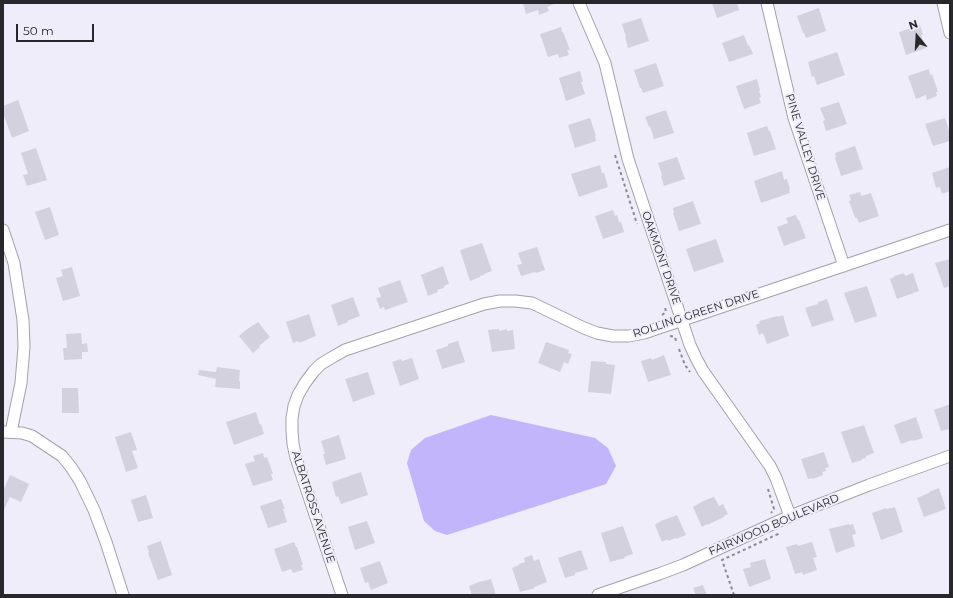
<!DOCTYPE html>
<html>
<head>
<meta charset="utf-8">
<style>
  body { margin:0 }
  #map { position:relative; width:953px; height:598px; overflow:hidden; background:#efedf9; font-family:Montserrat,sans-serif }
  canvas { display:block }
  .frame { position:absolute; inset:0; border:4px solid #28272b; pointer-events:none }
  .north { position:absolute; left:897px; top:16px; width:40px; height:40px; -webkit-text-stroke:3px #efedf9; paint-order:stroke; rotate:342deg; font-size:11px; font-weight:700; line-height:16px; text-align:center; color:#28272b }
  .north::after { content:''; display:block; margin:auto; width:14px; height:18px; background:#28272b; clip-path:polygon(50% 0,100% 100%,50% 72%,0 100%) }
  .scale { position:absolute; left:16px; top:24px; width:78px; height:18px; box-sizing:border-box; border:2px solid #28272b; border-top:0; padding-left:5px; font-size:12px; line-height:14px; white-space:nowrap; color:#28272b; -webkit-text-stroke:3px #efedf9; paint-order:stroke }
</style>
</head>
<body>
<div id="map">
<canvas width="953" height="598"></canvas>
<div class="frame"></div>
<div class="north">N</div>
<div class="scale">50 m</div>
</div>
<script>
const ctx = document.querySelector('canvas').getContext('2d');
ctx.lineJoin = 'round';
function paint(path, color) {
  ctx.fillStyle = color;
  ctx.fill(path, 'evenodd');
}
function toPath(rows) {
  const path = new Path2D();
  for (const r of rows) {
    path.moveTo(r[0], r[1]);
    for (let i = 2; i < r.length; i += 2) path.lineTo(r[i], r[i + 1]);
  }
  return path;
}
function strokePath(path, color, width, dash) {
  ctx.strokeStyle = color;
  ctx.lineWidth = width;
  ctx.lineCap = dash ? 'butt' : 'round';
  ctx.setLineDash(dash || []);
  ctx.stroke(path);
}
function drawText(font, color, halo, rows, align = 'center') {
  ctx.font = font + ' Montserrat,sans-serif';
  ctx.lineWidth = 4;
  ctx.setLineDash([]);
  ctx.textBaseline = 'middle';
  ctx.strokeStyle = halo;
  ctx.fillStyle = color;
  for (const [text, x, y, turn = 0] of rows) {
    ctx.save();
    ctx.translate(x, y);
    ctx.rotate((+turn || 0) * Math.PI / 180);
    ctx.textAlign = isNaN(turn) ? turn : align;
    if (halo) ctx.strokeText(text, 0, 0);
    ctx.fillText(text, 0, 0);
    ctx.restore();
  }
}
paint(toPath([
  [491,415,595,438,608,448,616,466,606,484,447,535,435,531,424,521,407,463,411,450,425,438]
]), '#c3b5fc');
paint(toPath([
  [523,3,554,3,554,4,547,7,549,11,539,15,538,10,526,14],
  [712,3,737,3,739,10,717,18],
  [819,8,826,31,806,38,804,33,803,33,797,16],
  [641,18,649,41,628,48,625,37,626,37,622,24],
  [920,25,923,35,921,35,926,48,906,55,899,32],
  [561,27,562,32,563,32,570,50,567,50,569,55,559,58,558,54,548,57,540,34],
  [744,35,748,46,749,45,753,54,729,62,722,43],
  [837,52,845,75,817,85,814,76,812,77,808,62],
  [656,63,664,86,643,93,641,88,640,88,634,70],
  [929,69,930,75,932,74,938,92,936,92,937,96,927,100,926,95,916,99,908,76],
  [580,71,583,82,581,82,585,94,566,101,559,78],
  [757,79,760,90,759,91,761,97,759,98,761,103,744,109,736,86],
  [18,100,29,131,12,138,3,113,3,106],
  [839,102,847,124,826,131,823,121,825,120,820,108],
  [666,110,674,133,654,139,650,126,649,127,645,117],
  [590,118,596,136,595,136,596,141,575,148,568,125],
  [945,118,949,130,950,130,950,141,933,146,925,124],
  [767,126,769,131,770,131,776,149,754,156,747,133],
  [855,146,863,169,841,176,835,158,836,158,835,153],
  [36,148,47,180,27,186,23,175,28,174,21,153],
  [677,157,685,179,664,186,661,176,662,175,658,163],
  [600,165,602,173,604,173,608,187,579,197,571,174],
  [950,167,950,191,942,194,940,187,936,188,932,173],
  [782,171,784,180,787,179,790,189,789,189,790,193,761,203,754,181],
  [860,192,861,196,871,193,879,216,859,223,857,218,855,218,849,201,851,200,849,195],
  [693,201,701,224,679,231,673,213,674,213,673,208],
  [50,207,59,235,45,240,35,212],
  [613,210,615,216,617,215,619,222,621,222,624,232,603,239,595,216],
  [796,215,798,220,799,220,806,238,784,246,777,227,788,223,786,218],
  [716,239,724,262,694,272,686,249],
  [482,243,492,271,484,274,484,275,480,276,480,277,470,281,460,250],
  [537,247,545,270,536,273,535,272,521,276,517,265,522,264,518,253],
  [950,259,950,286,944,288,935,263],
  [443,266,449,284,444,286,444,288,437,290,438,292,428,296,421,275],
  [72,267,80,296,63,301,56,278,63,276,61,270],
  [904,273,905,276,913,273,919,291,897,299,890,279,894,277,894,276],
  [400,280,408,302,385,310,384,307,380,309,376,298,381,297,378,288],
  [867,286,877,316,855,323,844,293],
  [353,297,360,316,347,321,348,322,338,326,331,305],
  [827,299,834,320,812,327,805,308,818,304,818,302],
  [309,314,316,336,299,343,298,341,293,343,286,322],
  [783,315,789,336,767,344,763,333,759,335,756,325,760,323,759,321,777,316,778,317],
  [258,322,270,337,259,346,260,347,253,353,239,336,246,330],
  [499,329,499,331,507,329,507,331,513,330,515,349,492,352,488,330],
  [81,333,82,344,87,343,88,352,82,352,82,359,64,360,63,348,67,348,66,334],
  [458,341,465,362,442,369,436,350,448,346,448,344],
  [546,342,569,350,568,353,572,354,568,364,564,362,560,372,538,363],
  [664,355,671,375,648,382,641,361,651,358,652,360],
  [412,358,419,379,400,386,392,362,401,359,402,361],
  [591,361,606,362,606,364,615,365,611,394,588,392],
  [217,367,240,370,239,381,240,381,240,389,215,387,216,379,198,375,199,370,216,372],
  [368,372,375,394,353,402,345,379],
  [62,388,78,388,79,413,62,413],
  [950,404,950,429,941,431,934,410],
  [256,412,260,425,261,424,264,434,234,445,226,422],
  [916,417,923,438,913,441,912,440,901,444,894,425],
  [864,425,874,453,866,456,866,458,862,459,862,460,852,463,841,432],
  [131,432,137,450,132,451,138,468,126,472,115,437],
  [339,435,346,459,326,465,323,454,325,454,321,441],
  [824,452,829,467,825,468,826,471,822,472,823,475,813,479,813,478,808,479,801,459],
  [263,453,264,458,267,457,273,474,271,474,273,480,253,486,245,464,255,461,253,456],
  [361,472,368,495,341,504,338,496,336,497,332,482],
  [10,475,29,484,21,502,10,497,3,512,3,491],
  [939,488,946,509,924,517,917,498,929,493,929,492],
  [146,495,153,518,138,522,131,500],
  [714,497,719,506,723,504,728,514,724,516,724,517,707,525,707,524,702,527,693,507,703,501],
  [281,499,285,509,283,509,287,522,268,528,260,506],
  [895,507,903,532,881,540,872,513,886,508,887,509],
  [677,515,686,535,676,539,676,538,668,541,668,539,662,542,655,525,661,521],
  [367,521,375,543,355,550,348,527],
  [849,524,849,525,853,524,856,534,852,535,855,546,836,553,829,529],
  [623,526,633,554,624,557,625,558,610,562,601,533],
  [161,541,172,575,158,580,148,553,149,552,147,546],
  [294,542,296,547,297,547,303,565,301,565,303,570,293,573,291,569,282,572,274,549],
  [812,542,817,557,813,558,817,570,803,575,802,572,795,574,786,547,797,544,798,546],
  [581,550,588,569,575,573,575,575,565,578,558,558],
  [532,555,534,561,539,559,547,582,534,587,535,588,520,592,512,568,519,565,519,564,525,562,524,558],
  [765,559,771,579,749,587,743,569,751,567,750,563],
  [380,561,388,583,371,590,368,582,365,583,360,568],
  [491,579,496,595,472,595,469,586,479,582],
  [703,585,707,595,696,595,693,588]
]), '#d3d1dd');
const minor = toPath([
  [579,3,605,63,628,159,690,345,696,358,703,371,770,466,776,478,790,516],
  [767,3,794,118,844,266],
  [943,3,950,33],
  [3,230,14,263,23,320,24,347,21,383,11,432],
  [3,432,22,433,32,436,62,456,71,467,80,481,94,510,106,542,123,595],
  [342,595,296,458,293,444,292,430,292,418,294,406,298,395,305,383,314,371,321,364,331,358,345,350,484,304,500,301,515,301,532,303,584,328,597,333,613,336,629,336,644,333,950,230],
  [598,595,659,574,683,565,790,516,869,485,950,456]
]);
strokePath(minor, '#a2a0ab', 13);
strokePath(toPath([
  [615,155,637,224],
  [662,315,666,312,665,307],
  [670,336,675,337,676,341],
  [679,349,685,365,690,372],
  [768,489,774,509,771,513],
  [734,595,722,560,778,534,778,533]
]), '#8b8991', 2, [3, 3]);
strokePath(minor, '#fff', 11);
drawText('11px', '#28272b', '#efedf9', [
  ["PINE VALLEY DRIVE",805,147,73],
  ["OAKMONT DRIVE",661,258,71],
  ["ROLLING GREEN DRIVE",696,314,-18],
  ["ALBATROSS AVENUE",313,507,72],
  ["FAIRWOOD BOULEVARD",774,525,-23]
]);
</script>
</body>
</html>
